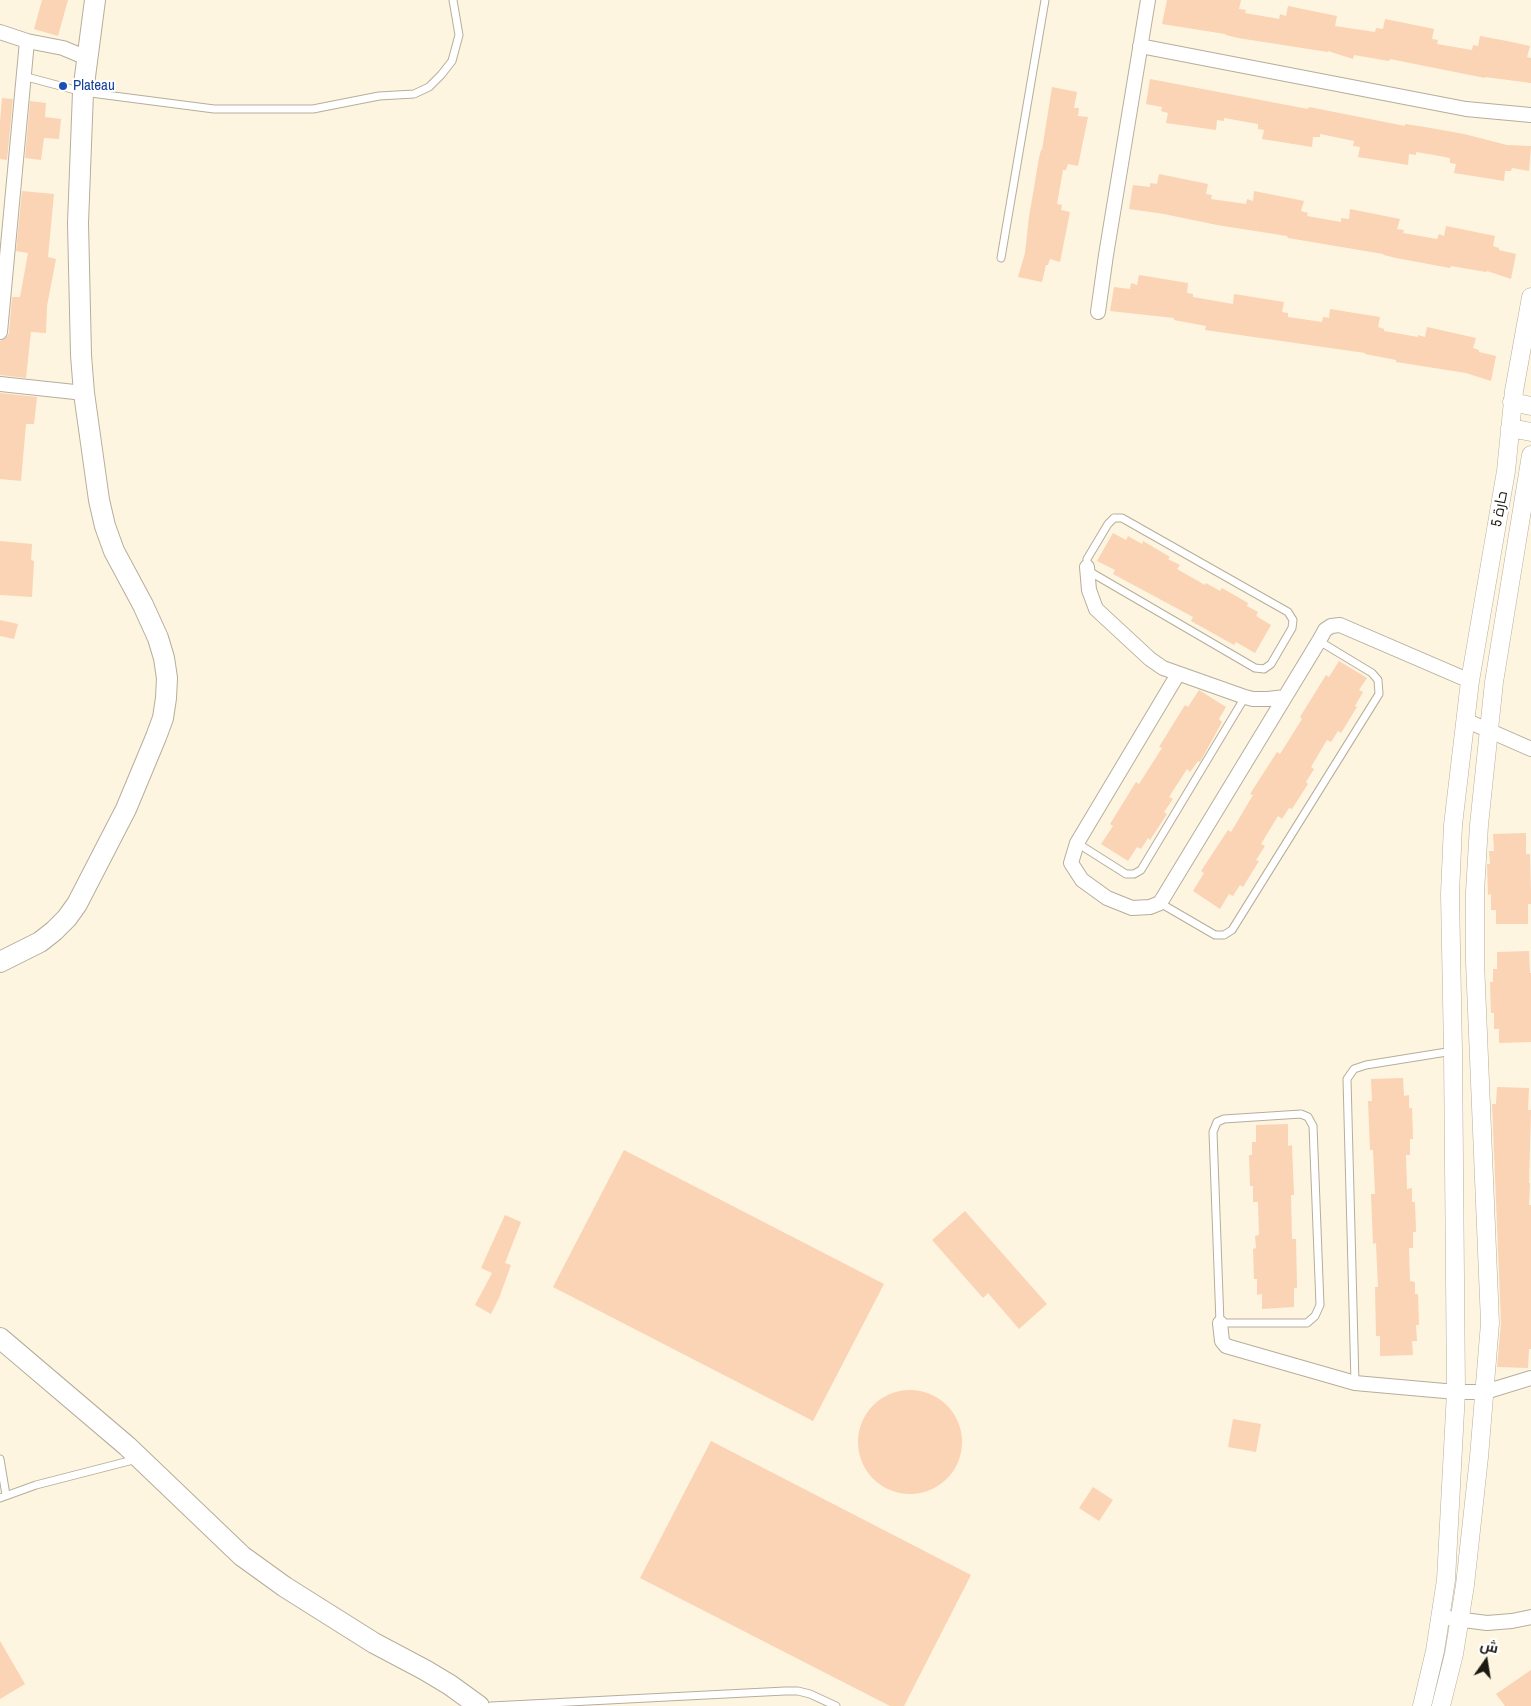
<!DOCTYPE html>
<html>
<head>
<meta charset="utf-8">
<style>
  body { margin:0 }
  #map { position:relative; width:1531px; height:1706px; overflow:hidden; background:#fdf5e0; font-family:"Archivo Narrow",Cairo,sans-serif }
  canvas { display:block }
  .north { position:absolute; left:1461px; top:1636px; width:50px; height:50px; -webkit-text-stroke:4px #fff; paint-order:stroke; rotate:13deg; font-size:14px; font-weight:700; line-height:20px; text-align:center; color:#1b1911 }
  .north::after { content:''; display:block; margin:auto; width:18px; height:22px; background:#1b1911; clip-path:polygon(50% 0,100% 100%,50% 72%,0 100%) }
</style>
</head>
<body>
<div id="map">
<canvas width="1531" height="1706"></canvas>
<div class="north">ش</div>
</div>
<script>
const ctx = document.querySelector('canvas').getContext('2d');
ctx.lineJoin = 'round';
function paint(path, color) {
  ctx.fillStyle = color;
  ctx.fill(path, 'evenodd');
}
function toPath(rows) {
  const path = new Path2D();
  for (const r of rows) {
    if (r.length === 3) {
      path.moveTo(r[0] + r[2], r[1]);
      path.arc(r[0], r[1], r[2], 0, 2 * Math.PI);
      continue;
    }
    path.moveTo(r[0], r[1]);
    for (let i = 2; i < r.length; i += 2) path.lineTo(r[i], r[i + 1]);
  }
  return path;
}
function strokePath(path, color, width, dash) {
  ctx.strokeStyle = color;
  ctx.lineWidth = width;
  ctx.lineCap = dash ? 'butt' : 'round';
  ctx.setLineDash(dash || []);
  ctx.stroke(path);
}
function drawText(font, color, halo, rows, align = 'center') {
  ctx.font = font + ' "Archivo Narrow",Cairo,sans-serif';
  ctx.lineWidth = 4;
  ctx.setLineDash([]);
  ctx.textBaseline = 'middle';
  ctx.strokeStyle = halo;
  ctx.fillStyle = color;
  for (const [text, x, y, turn = 0] of rows) {
    ctx.save();
    ctx.translate(x, y);
    ctx.rotate((+turn || 0) * Math.PI / 180);
    ctx.textAlign = isNaN(turn) ? turn : align;
    if (halo) ctx.strokeText(text, 0, 0);
    ctx.fillText(text, 0, 0);
    ctx.restore();
  }
}
paint(toPath([
  [42,0,68,0,58,36,34,29],
  [1167,0,1241,0,1239,9,1246,10,1245,13,1279,19,1280,14,1286,16,1288,6,1337,16,1335,26,1375,32,1376,28,1383,29,1385,19,1400,22,1434,29,1432,39,1438,40,1437,44,1472,50,1473,45,1478,46,1480,36,1507,41,1530,46,1527,57,1531,58,1531,83,1485,77,1485,78,1390,59,1389,61,1354,55,1353,59,1328,51,1328,52,1238,38,1226,35,1225,34,1162,24],
  [1150,79,1308,109,1309,107,1405,126,1405,124,1425,127,1464,134,1507,145,1531,146,1529,171,1512,168,1511,171,1505,171,1504,181,1454,173,1456,164,1450,163,1450,158,1434,155,1416,152,1416,155,1409,154,1408,165,1358,157,1360,147,1353,146,1354,141,1320,134,1320,137,1313,137,1312,147,1262,139,1264,130,1258,129,1258,124,1224,118,1224,121,1217,120,1216,130,1166,123,1168,113,1161,111,1162,107,1146,104],
  [1052,87,1077,92,1074,108,1079,108,1078,116,1088,117,1078,166,1068,164,1066,170,1063,170,1057,204,1062,205,1061,210,1070,212,1060,262,1050,259,1048,265,1046,265,1042,282,1018,277,1025,253,1029,217,1039,158,1041,150,1042,150],
  [2,98,13,99,7,160,0,159,0,122],
  [30,101,46,103,45,117,61,119,59,139,44,138,41,160,25,158],
  [1159,174,1208,184,1206,194,1212,195,1211,199,1246,204,1247,199,1253,201,1254,191,1304,201,1301,211,1308,213,1307,216,1341,222,1341,218,1349,219,1350,209,1400,219,1397,229,1404,230,1403,233,1437,239,1439,234,1444,236,1446,226,1495,236,1493,246,1499,248,1499,250,1516,254,1511,279,1487,271,1486,272,1451,266,1450,268,1396,258,1384,255,1383,254,1288,238,1287,236,1217,225,1164,214,1129,209,1133,185,1150,187,1150,183,1157,184],
  [22,191,54,194,48,257,56,259,47,306,46,333,31,332,26,378,0,375,0,341,7,337,9,333,12,297,20,297,28,253,16,251],
  [1139,275,1188,283,1187,293,1193,294,1193,297,1233,304,1234,294,1284,302,1282,312,1288,313,1288,317,1322,322,1323,317,1329,318,1330,309,1380,317,1378,327,1384,329,1384,331,1418,337,1418,335,1425,337,1427,327,1476,338,1473,348,1479,350,1479,352,1496,356,1491,381,1466,373,1396,362,1396,360,1365,354,1365,353,1205,330,1206,326,1174,320,1174,318,1110,311,1114,287,1130,289,1131,283,1137,285],
  [0,393,37,397,34,424,26,424,21,481,0,479],
  [1113,533,1126,540,1128,536,1142,544,1143,541,1170,557,1168,559,1180,565,1177,569,1205,585,1206,583,1220,591,1222,588,1248,603,1247,606,1258,612,1256,616,1271,625,1255,653,1236,642,1234,645,1191,621,1193,617,1113,574,1115,570,1097,561],
  [0,541,32,544,31,560,34,561,32,597,0,595],
  [0,620,18,624,14,639,0,636],
  [1339,661,1367,678,1359,690,1363,692,1355,706,1357,707,1341,733,1338,731,1331,742,1327,740,1311,767,1314,769,1306,782,1308,784,1292,809,1289,808,1282,819,1278,816,1261,844,1265,846,1256,860,1259,861,1243,887,1240,885,1233,896,1229,894,1220,909,1193,891,1204,873,1201,871,1228,830,1231,832,1253,795,1250,794,1277,752,1280,754,1302,719,1300,717,1326,675,1329,677],
  [1199,690,1226,707,1219,719,1222,722,1200,762,1198,761,1190,772,1187,769,1169,797,1173,799,1164,812,1167,814,1150,840,1148,838,1141,849,1137,847,1128,861,1101,844,1113,826,1110,824,1136,782,1139,784,1162,748,1159,747,1185,705,1188,707],
  [1526,833,1526,854,1530,854,1531,895,1531,904,1528,904,1528,924,1496,924,1496,910,1491,910,1491,894,1488,895,1487,864,1490,864,1489,851,1494,851,1493,834],
  [1529,951,1530,973,1531,973,1531,1042,1499,1043,1499,1029,1494,1029,1494,1013,1491,1013,1490,982,1493,982,1493,969,1497,969,1497,952],
  [1403,1078,1404,1096,1409,1095,1409,1108,1412,1108,1413,1139,1410,1139,1410,1155,1406,1155,1407,1189,1412,1188,1412,1202,1415,1202,1416,1232,1413,1232,1413,1248,1409,1248,1410,1281,1415,1282,1415,1294,1418,1294,1419,1325,1416,1325,1417,1341,1412,1341,1413,1355,1380,1356,1380,1336,1376,1336,1375,1287,1378,1287,1376,1243,1373,1244,1371,1194,1375,1194,1373,1150,1370,1150,1368,1101,1372,1101,1371,1079],
  [1497,1087,1529,1088,1528,1110,1531,1110,1529,1183,1530,1183,1529,1205,1531,1205,1531,1349,1529,1349,1528,1368,1497,1367,1501,1323,1492,1104,1496,1104],
  [1288,1124,1288,1146,1292,1145,1294,1195,1291,1195,1292,1239,1296,1239,1297,1288,1294,1288,1294,1307,1262,1309,1262,1294,1257,1295,1257,1279,1254,1279,1253,1249,1256,1248,1255,1236,1259,1235,1258,1202,1253,1202,1253,1186,1250,1186,1249,1155,1252,1155,1252,1142,1256,1142,1256,1125],
  [624,1150,884,1284,813,1421,553,1287],
  [965,1211,1047,1304,1019,1329,988,1293,983,1298,932,1240],
  [505,1215,521,1222,505,1263,511,1265,499,1298,491,1314,475,1305,492,1273,481,1268],
  [910,1442,52],
  [1233,1419,1261,1424,1256,1452,1228,1447],
  [711,1441,971,1575,904,1706,890,1706,640,1578],
  [1093,1487,1113,1500,1099,1521,1079,1508],
  [0,1641,25,1684,0,1699],
  [1531,1670,1531,1706,1505,1706,1496,1694]
]), '#fbd3b5');
const service = toPath([
  [23,76,83,92,214,109,313,109,379,96,414,94,429,87,441,75,452,61,459,35,453,0],
  [1001,258,1045,0],
  [1114,518,1122,518,1288,612,1293,620,1292,628,1271,664,1264,669,1255,668,1092,573,1087,567,1087,559,1108,524,1114,518],
  [1077,843,1126,874,1134,874,1141,870,1245,697],
  [1160,903,1215,935,1224,935,1232,930,1379,694,1378,680,1372,673,1319,641],
  [1301,1114,1308,1117,1313,1126,1320,1305,1315,1316,1307,1323,1220,1323,1213,1132,1217,1122,1224,1119,1301,1114],
  [1355,1383,1347,1079,1354,1069,1366,1065,1453,1051],
  [0,1459,6,1495],
  [0,1498,36,1485,137,1459],
  [491,1706,785,1691,798,1691,810,1694,836,1706]
]);
const minor = toPath([
  [0,32,27,41,63,48,87,58],
  [1140,46,1466,109,1531,115],
  [1098,312,1106,255,1148,0],
  [0,332,27,41],
  [0,384,84,393],
  [1087,567,1089,590,1096,609,1150,659,1163,668,1245,697,1253,699,1268,699,1285,697],
  [1178,674,1077,843,1071,863,1082,880,1107,898,1132,908,1150,907,1160,903,1319,641,1325,630,1331,626,1340,625,1470,681],
  [1465,720,1531,749],
  [1220,1323,1222,1341,1226,1346,1355,1383,1456,1392,1485,1392,1531,1378],
  [1440,1617,1487,1623,1512,1621,1531,1617]
]);
const tertiary = toPath([
  [1512,402,1531,406],
  [1510,428,1531,432],
  [1422,1706,1435,1651,1446,1580,1456,1392,1453,1051,1450,894,1453,825,1470,681,1506,471,1514,391,1531,297],
  [1441,1706,1454,1654,1465,1585,1479,1457,1490,1323,1475,962,1475,892,1479,825,1494,682,1531,455]
]);
const secondary = toPath([
  [0,962,40,942,54,931,67,918,77,904,126,809,156,737,163,718,166,698,167,678,164,658,158,638,143,605,114,551,105,526,99,500,84,393,81,355,78,223,83,92,95,0],
  [0,1338,127,1446,242,1556,285,1587,374,1643,425,1670,450,1685,479,1706]
]);
strokePath(service, '#b6ae9b', 9);
strokePath(minor, '#b6ae9b', 16);
strokePath(tertiary, '#b6ae9b', 19);
strokePath(secondary, '#b6ae9b', 22);
strokePath(service, '#fff', 7);
strokePath(minor, '#fff', 14);
strokePath(tertiary, '#fff', 18);
strokePath(secondary, '#fff', 20);
for (const [x, y, r, color] of [
  [63,86,5,"#1a4fb4"]
]) {
  const dot = new Path2D();
  dot.arc(x, y, r, 0, 2 * Math.PI);
  ctx.fillStyle = color;
  ctx.fill(dot);
  strokePath(dot, '#fff', 2);
}
drawText('15px', '#164399', '#fff', [
  ["Plateau",73,86]
], 'left');
drawText('15px', '#1b1911', '#fff', [
  ["حارة 5",1500,509,-80]
]);
</script>
</body>
</html>
